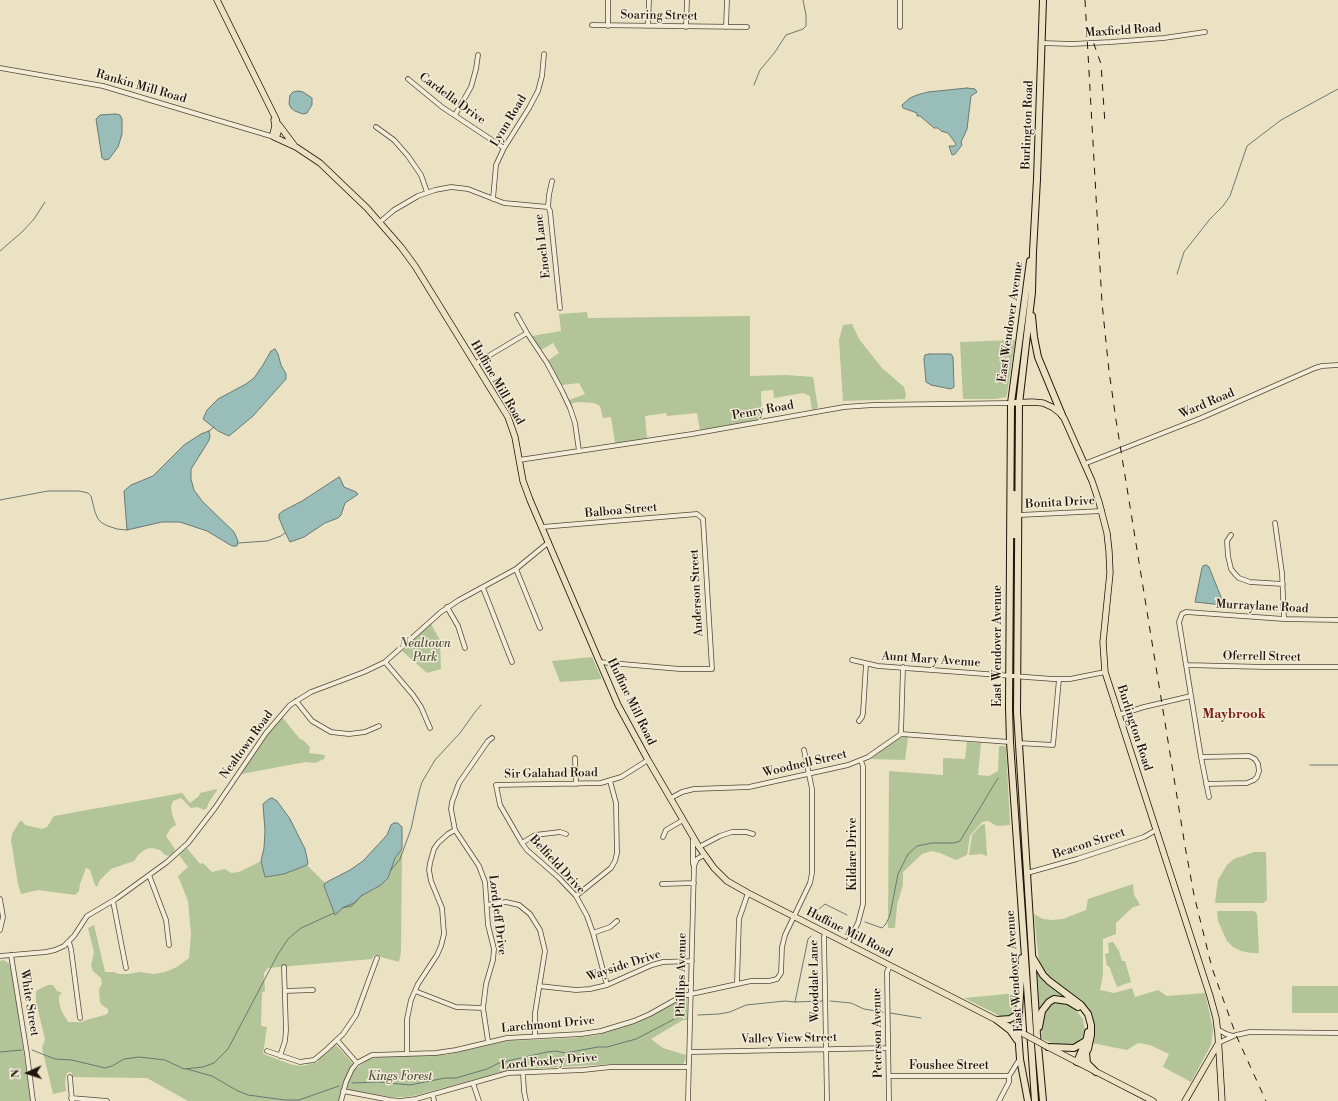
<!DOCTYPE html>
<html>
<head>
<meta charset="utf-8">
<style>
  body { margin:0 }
  #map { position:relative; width:1338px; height:1101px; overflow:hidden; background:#ebe2c3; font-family:"Libre Bodoni",serif }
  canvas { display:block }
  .north { position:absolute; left:8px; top:1053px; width:40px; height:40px; -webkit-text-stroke:3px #f2ecd8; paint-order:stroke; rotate:267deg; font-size:11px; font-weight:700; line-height:16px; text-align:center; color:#20130c }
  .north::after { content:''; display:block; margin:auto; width:14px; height:18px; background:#20130c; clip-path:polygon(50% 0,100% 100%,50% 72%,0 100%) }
</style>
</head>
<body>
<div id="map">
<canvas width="1338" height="1101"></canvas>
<div class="north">N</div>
</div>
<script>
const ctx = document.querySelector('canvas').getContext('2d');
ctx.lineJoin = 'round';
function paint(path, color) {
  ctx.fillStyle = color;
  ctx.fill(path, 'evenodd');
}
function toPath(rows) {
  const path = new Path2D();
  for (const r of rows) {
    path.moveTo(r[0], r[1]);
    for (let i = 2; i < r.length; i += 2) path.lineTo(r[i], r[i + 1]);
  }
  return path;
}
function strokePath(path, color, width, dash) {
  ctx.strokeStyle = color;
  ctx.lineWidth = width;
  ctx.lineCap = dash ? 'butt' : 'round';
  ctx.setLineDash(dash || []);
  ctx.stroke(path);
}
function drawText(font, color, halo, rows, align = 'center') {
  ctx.font = font + ' "Libre Bodoni",serif';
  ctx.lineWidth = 3;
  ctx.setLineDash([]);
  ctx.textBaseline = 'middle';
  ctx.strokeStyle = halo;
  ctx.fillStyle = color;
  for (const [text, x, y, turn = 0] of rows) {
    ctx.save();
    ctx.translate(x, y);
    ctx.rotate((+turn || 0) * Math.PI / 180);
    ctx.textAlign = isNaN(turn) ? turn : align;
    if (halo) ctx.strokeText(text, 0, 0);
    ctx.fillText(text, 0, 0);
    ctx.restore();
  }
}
paint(toPath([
  [587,312,588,318,750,316,750,376,786,375,813,377,818,408,812,410,810,396,803,393,774,398,773,390,761,391,762,419,700,430,697,413,667,416,666,413,645,416,647,438,615,443,611,417,603,418,600,406,594,403,577,402,570,404,569,400,585,394,579,383,562,385,547,361,559,353,553,343,541,350,532,336,561,331,559,314],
  [852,324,859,339,882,368,904,387,906,394,905,399,843,401,839,340,843,325],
  [1015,340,1007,394,1006,397,995,399,963,399,960,342],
  [431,624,440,640,441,669,427,673,402,651],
  [592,657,602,679,560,682,552,661],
  [282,717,300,739,303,740,310,747,309,753,325,755,324,759,315,763,306,762,241,774,269,733],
  [903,737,908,737,905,760,870,759,898,738],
  [967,742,981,743,978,775,989,776,998,771,999,746,1004,746,1006,747,1010,825,997,826,988,821,982,822,970,836,967,855,956,860,940,853,931,851,922,854,903,872,903,885,897,905,895,928,888,928,889,771,943,775,943,758,965,759],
  [217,789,217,790,209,802,207,808,204,810,197,807,191,808,181,798,173,801,171,806,172,814,176,825,171,828,166,836,175,849,174,852,169,856,165,855,160,850,152,848,146,849,139,854,134,861,111,869,100,880,97,887,95,885,90,870,86,868,80,884,79,891,75,895,38,890,21,894,18,884,11,840,12,834,20,821,22,821,25,825,42,829,47,827,54,816,182,793,190,803,199,796,200,793],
  [985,824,987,856,981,854,969,855,972,835,981,825],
  [187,848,200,864,203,863,212,872,225,869,231,873,239,872,261,861,265,877,284,874,307,865,325,883,324,887,335,915,344,907,354,903,361,896,377,887,388,878,395,858,402,849,401,952,399,962,374,955,372,959,268,968,264,973,265,991,262,992,261,1026,267,1027,263,1054,293,1065,303,1066,318,1062,318,1059,336,1045,357,1068,365,1062,370,1059,383,1056,446,1055,507,1041,572,1038,597,1035,635,1023,655,1014,679,999,685,997,687,999,687,1020,683,1020,651,1039,663,1048,686,1055,685,1061,683,1064,613,1064,510,1070,413,1096,404,1097,390,1097,350,1090,342,1087,339,1101,188,1101,147,1078,72,1077,72,1073,70,1072,67,1073,66,1076,65,1083,66,1091,53,1094,42,1048,45,1039,36,1002,36,991,48,985,53,985,57,991,62,993,59,996,59,1002,61,1010,68,1022,82,1022,86,1020,105,1015,108,1013,108,1009,102,1005,100,1002,99,989,102,984,101,978,93,971,91,966,94,952,88,928,94,925,105,972,114,972,119,974,128,974,139,972,154,974,165,972,177,967,189,958,191,934,188,901,178,876,188,867,179,855],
  [1254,852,1266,852,1267,900,1263,903,1215,903,1218,880,1227,865,1234,859],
  [1133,884,1134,895,1138,901,1140,905,1133,907,1116,923,1116,934,1103,939,1103,974,1100,990,1114,993,1132,988,1135,997,1158,990,1167,996,1205,993,1213,1029,1211,1045,1191,1082,1163,1067,1169,1054,1150,1045,1138,1043,1127,1050,1092,1043,1094,1031,1091,1016,1048,977,1039,963,1034,914,1043,919,1052,920,1063,919,1086,910,1088,899],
  [1217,911,1254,911,1257,914,1259,953,1251,953,1241,951,1233,947,1227,941,1218,921],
  [1113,942,1119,951,1122,961,1125,961,1131,982,1117,987,1109,966,1107,966,1105,954,1109,953,1108,943],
  [3,960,10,964,12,974,31,1101,0,1101,0,961],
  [1035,968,1069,999,1063,997,1055,997,1041,1009,1039,1009],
  [1292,986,1338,986,1338,1013,1292,1013],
  [1017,993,1016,1009,1014,1013,1008,1017,1002,1017,964,998],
  [1055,1001,1063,1001,1073,1007,1083,1019,1085,1031,1085,1035,1083,1040,1077,1045,1057,1045,1042,1039,1041,1027,1046,1010,1048,1006]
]), '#b2c498');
const water = toPath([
  [967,88,975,89,977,92,971,96,967,129,961,142,962,145,955,154,952,155,949,146,955,146,956,144,948,133,941,131,938,128,934,128,920,116,917,116,917,113,903,108,902,105,910,98,917,95,928,92,967,88],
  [298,91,303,92,312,98,312,105,307,113,303,114,295,111,291,108,289,104,290,95,293,92,298,91],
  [115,114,120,115,122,119,122,134,118,147,109,159,105,160,102,158,96,119,100,115,115,114],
  [275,349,278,354,281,365,286,374,286,379,253,416,229,436,218,431,203,419,207,410,218,399,246,384,254,378,263,365,271,351,275,349],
  [929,354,951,354,953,357,954,387,951,389,931,385,926,382,924,359,925,355,929,354],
  [209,431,210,437,208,442,191,469,191,479,194,490,202,501,234,532,238,541,237,546,232,546,207,531,180,522,162,522,127,530,124,491,131,485,153,476,184,445,201,434,209,431],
  [339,477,340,478,344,487,356,492,358,494,357,495,345,503,341,515,338,518,325,523,304,537,290,542,284,530,279,518,279,514,283,511,302,501,339,477],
  [1206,565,1209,567,1221,597,1222,605,1195,602,1202,568,1203,566,1206,565],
  [272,798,277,801,290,819,305,849,308,863,307,865,284,874,265,877,261,861,264,848,265,831,263,804,269,799,272,798],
  [394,823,398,823,402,827,402,849,395,858,388,878,381,885,361,896,354,903,344,907,335,915,324,886,325,883,350,870,363,861,387,835,391,825,394,823]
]);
paint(water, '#99bdb9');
strokePath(water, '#697974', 1);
strokePath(toPath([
  [754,85,760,70,775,52,786,35,803,29,806,26,806,15,803,0],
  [0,251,22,232,34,219,45,202],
  [1177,274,1184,252,1210,219,1223,206,1230,196,1247,146,1281,120,1338,89],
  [209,431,214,427],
  [0,500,48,491,79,491,88,493,91,496,95,512,98,519,102,523,108,526,117,529,127,530,128,529],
  [238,543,267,541,281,536,285,533],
  [1310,765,1338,765],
  [391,870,400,859,411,829,419,792,422,782,435,760,460,733,475,712,481,705],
  [342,908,352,906,362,895],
  [815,918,819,909,825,904,847,915],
  [865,922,882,928,886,924,890,915,898,874,908,854,917,846,932,843,954,843,960,841,998,778],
  [830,1001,851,1003,864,1009,883,1012],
  [795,1002,808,939,811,936],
  [890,1013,921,1018],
  [698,1015,719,1014,730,1012,746,1005,785,1001,795,1002,823,1001],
  [32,1050,55,1059,72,1060,105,1068,112,1066,124,1059,139,1057,165,1060,184,1069],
  [0,1052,22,1050],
  [184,1069,203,1067,214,1063,228,1049,278,954,288,939,301,928,334,913],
  [187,1069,212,1076,236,1090,248,1095,285,1100,299,1100,339,1086],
  [352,1083,378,1082,410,1085,445,1078,456,1078,487,1069,499,1063,547,1052,556,1051,565,1053,598,1047,607,1047,636,1039,684,1014]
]), '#697974', 1);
const minor = toPath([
  [592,25,747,27],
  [608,26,608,0],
  [648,26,649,0],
  [686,27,687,0],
  [726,27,727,0],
  [900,27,900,0],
  [1042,43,1072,44,1111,42,1164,38,1205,32],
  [0,68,103,86,274,137],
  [408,79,442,107,504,148],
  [455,115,471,87,476,69,478,55],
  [376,127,394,140,408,156,421,175,427,192],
  [552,181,549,195,548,207,550,211,560,308],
  [493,199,496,165,504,148,529,108,538,91,542,76,544,54],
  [380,222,394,210,418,196,435,190,451,187,468,189,504,203,548,207],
  [517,315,527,333,547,363,562,391,570,408,575,423,579,451],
  [475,364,527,333],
  [519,460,692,434,844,407,873,405,1011,403],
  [1084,464,1201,418,1315,368,1322,366,1338,365],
  [1019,515,1102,511],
  [1275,523,1282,573,1284,619],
  [542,527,697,514,703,519,712,669,680,669,599,662],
  [1231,535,1227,541,1228,556,1231,569,1235,574,1239,578,1250,582,1283,584],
  [516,569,540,628],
  [483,588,512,662],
  [447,607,458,626,465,648],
  [852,660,878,666,1053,679,1070,679,1105,672],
  [385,662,413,695,421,707,430,728],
  [1186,665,1265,667,1338,667],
  [296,701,312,721,331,732,349,734,365,732,379,726],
  [1118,715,1144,707,1191,696],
  [859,721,862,717,863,713,866,664],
  [901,734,903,667],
  [1018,743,1053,745,1059,679],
  [1201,757,1249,756,1255,759,1258,764,1259,771,1257,777,1254,780,1247,783,1206,784],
  [575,758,576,784],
  [1209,797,1201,757,1179,622,1182,614,1186,612,1284,619,1338,620],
  [671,798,682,792,694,789,749,787,848,765,868,757,901,734,1010,742],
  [663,837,666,830,683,820],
  [693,837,693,864],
  [522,843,535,835,560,832,566,834],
  [699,847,720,836,732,832,746,832,753,834],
  [1027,873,1077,859,1144,837,1156,830],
  [149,875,166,920,169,945],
  [662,884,694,883],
  [576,896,611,868,615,861,617,853,616,803,610,781],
  [0,899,3,917,0,930],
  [113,901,126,968],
  [487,905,506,902,519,905,530,914,540,930,545,951,535,1013,535,1036],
  [593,933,610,927,617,921],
  [825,933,824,937,827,1101],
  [69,942,71,949,80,1018],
  [847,944,858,923,863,904,863,766,861,761],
  [11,955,27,1054,33,1101],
  [0,956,46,952,55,950,64,946,74,936,87,916,116,899,167,862,188,843,215,808,266,733,290,705,311,692,364,672,385,662,441,612,459,600,516,569,549,542],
  [737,983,739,919,748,893],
  [607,985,593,933,587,916,576,896,559,878,527,850,522,843,500,805,496,785,601,783,621,777,648,760],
  [539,986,576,990,590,989,607,985,652,965,663,962,692,961],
  [285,991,313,990],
  [415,991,456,1007,483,1008],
  [1217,1029,1226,1034,1233,1036],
  [337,1040,357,1063],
  [488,1041,483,1008,486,984,493,960,494,949,488,925,485,882,479,866,455,830,451,809,452,802,459,783,488,741,492,738],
  [1218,1043,1236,1035,1250,1032,1338,1033],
  [267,1051,300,1062,314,1060,326,1050,343,1034,356,1015,377,958],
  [690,1052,888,1048],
  [407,1054,407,1019,411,1000,418,984,437,955,441,946,444,934,442,908,431,881,429,870,430,863,434,849,438,843,448,834,455,830],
  [280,1056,285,1041,286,1030,284,967],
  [523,1073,524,1091,526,1101],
  [889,1076,1009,1076],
  [70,1077,72,1101],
  [473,1083,479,1101],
  [343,1091,390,1100,400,1101,416,1099,508,1073,583,1070,611,1067,689,1067],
  [433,1095,434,1101],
  [71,1098,107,1101],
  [341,1101,346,1082,352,1069,357,1063,372,1055,436,1053,456,1050,507,1038,581,1034,601,1031,634,1021,650,1014,682,996,751,981,769,981,777,979,781,973,782,947,785,935,810,883,812,873,812,789,804,750],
  [688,1101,694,866,697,859,704,855],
  [889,1101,887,972,890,966],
  [999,1101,1009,1082,1009,1076,1011,1073,1019,1060]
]);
const major = toPath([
  [217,0,276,119,279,129,277,135,274,137],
  [279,125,294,145],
  [274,137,296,147,320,163,367,208,401,247,415,266,508,417,515,437,523,481,530,500,618,705,648,760,699,847,714,868,727,881,748,893,1020,1032],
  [274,137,273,134,275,126,274,120],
  [1011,403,1032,402,1043,403,1052,407,1060,413,1064,418,1092,481,1099,502,1107,533,1109,551,1110,573,1103,642,1105,672,1210,996,1216,1018,1218,1034,1222,1101],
  [1048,1047,1153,1101],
  [1185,1101,1218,1044]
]);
const highway = toPath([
  [1030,261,1011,403,1009,708,1010,742,1035,1101],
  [1032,316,1034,337,1038,357,1062,415],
  [1014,494,1014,507,1018,514],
  [1012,515,1014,519,1014,535],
  [1022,958,1018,1031,1020,1059,1028,1101],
  [1033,958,1043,975,1049,981,1081,1005,1088,1014,1091,1025,1091,1035,1088,1049,1080,1063],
  [997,1020,1010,1030,1017,1040],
  [997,1020,1010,1019,1017,1015,1019,1011],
  [1039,1027,1042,1011,1049,1002,1054,999,1068,1001,1078,1007],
  [1048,1047,1074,1048,1084,1042],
  [1086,1053,1087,1063,1096,1072],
  [1077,1062,1087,1038,1088,1032],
  [1043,1101,1037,1034,1017,712,1019,404,1032,292,1033,252,1037,179,1043,0]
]);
strokePath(minor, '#53473a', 5.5);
strokePath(major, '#20130c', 7);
strokePath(highway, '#20130c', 8);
strokePath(minor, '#f2ecd8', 4);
strokePath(major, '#ebe2c3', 5.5);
strokePath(highway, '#ebe2c3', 6);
strokePath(toPath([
  [1085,0,1102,303,1109,371,1116,420,1185,846,1194,895,1212,968,1236,1035,1266,1101],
  [1089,30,1101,64,1105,124]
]), '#20130c', 1, [7, 7]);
const majorBridge = toPath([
  [1024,1034,1048,1047]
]);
strokePath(majorBridge, '#20130c', 7, []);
strokePath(majorBridge, '#ebe2c3', 5.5);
drawText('12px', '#20130c', '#f2ecd8', [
  ["Soaring Street",659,16,1],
  ["Maxfield Road",1123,31,-4],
  ["Rankin Mill Road",141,87,16],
  ["Cardella Drive",452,99,36],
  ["Lynn Road",509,121,-59],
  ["Burlington Road",1028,125,-88],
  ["Enoch Lane",543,246,-97],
  ["East Wendover Avenue",1011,322,-82],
  ["Huffine Mill Road",497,383,60],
  ["Ward Road",1207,404,-23],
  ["Penry Road",763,411,-10],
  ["Bonita Drive",1060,503,-3],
  ["Balboa Street",621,511,-5],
  ["Anderson Street",697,593,-93],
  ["Murraylane Road",1262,607,3],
  ["East Wendover Avenue",998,646,-90],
  ["Oferrell Street",1262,657,1],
  ["Aunt Mary Avenue",931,660,4],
  ["Huffine Mill Road",631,702,64],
  ["Burlington Road",1134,728,72],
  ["Nealtown Road",247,745,-54],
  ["Woodnell Street",805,764,-13],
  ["Sir Galahad Road",551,774,-1],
  ["Beacon Street",1089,844,-18],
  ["Kildare Drive",853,854,-90],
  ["Belfield Drive",557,865,47],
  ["Lord Jeff Drive",497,915,83],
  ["Huffine Mill Road",849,933,27],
  ["Wayside Drive",624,966,-18],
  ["East Wendover Avenue",1015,971,-94],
  ["Phillips Avenue",682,975,-89],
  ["Wooddale Lane",815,981,-91],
  ["White Street",29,1003,81],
  ["Larchmont Drive",548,1025,-5],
  ["Peterson Avenue",878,1033,-91],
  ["Valley View Street",789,1039,-1],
  ["Lord Foxley Drive",549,1062,-5],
  ["Foushee Street",949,1066]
]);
drawText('italic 12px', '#53513d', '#f2ecd8', [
  ["Nealtown",425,644],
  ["Park",425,658],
  ["Kings Forest",400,1077]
]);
drawText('bold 13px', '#7a1f14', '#f2ecd8', [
  ["Maybrook",1234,715]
]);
</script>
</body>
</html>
